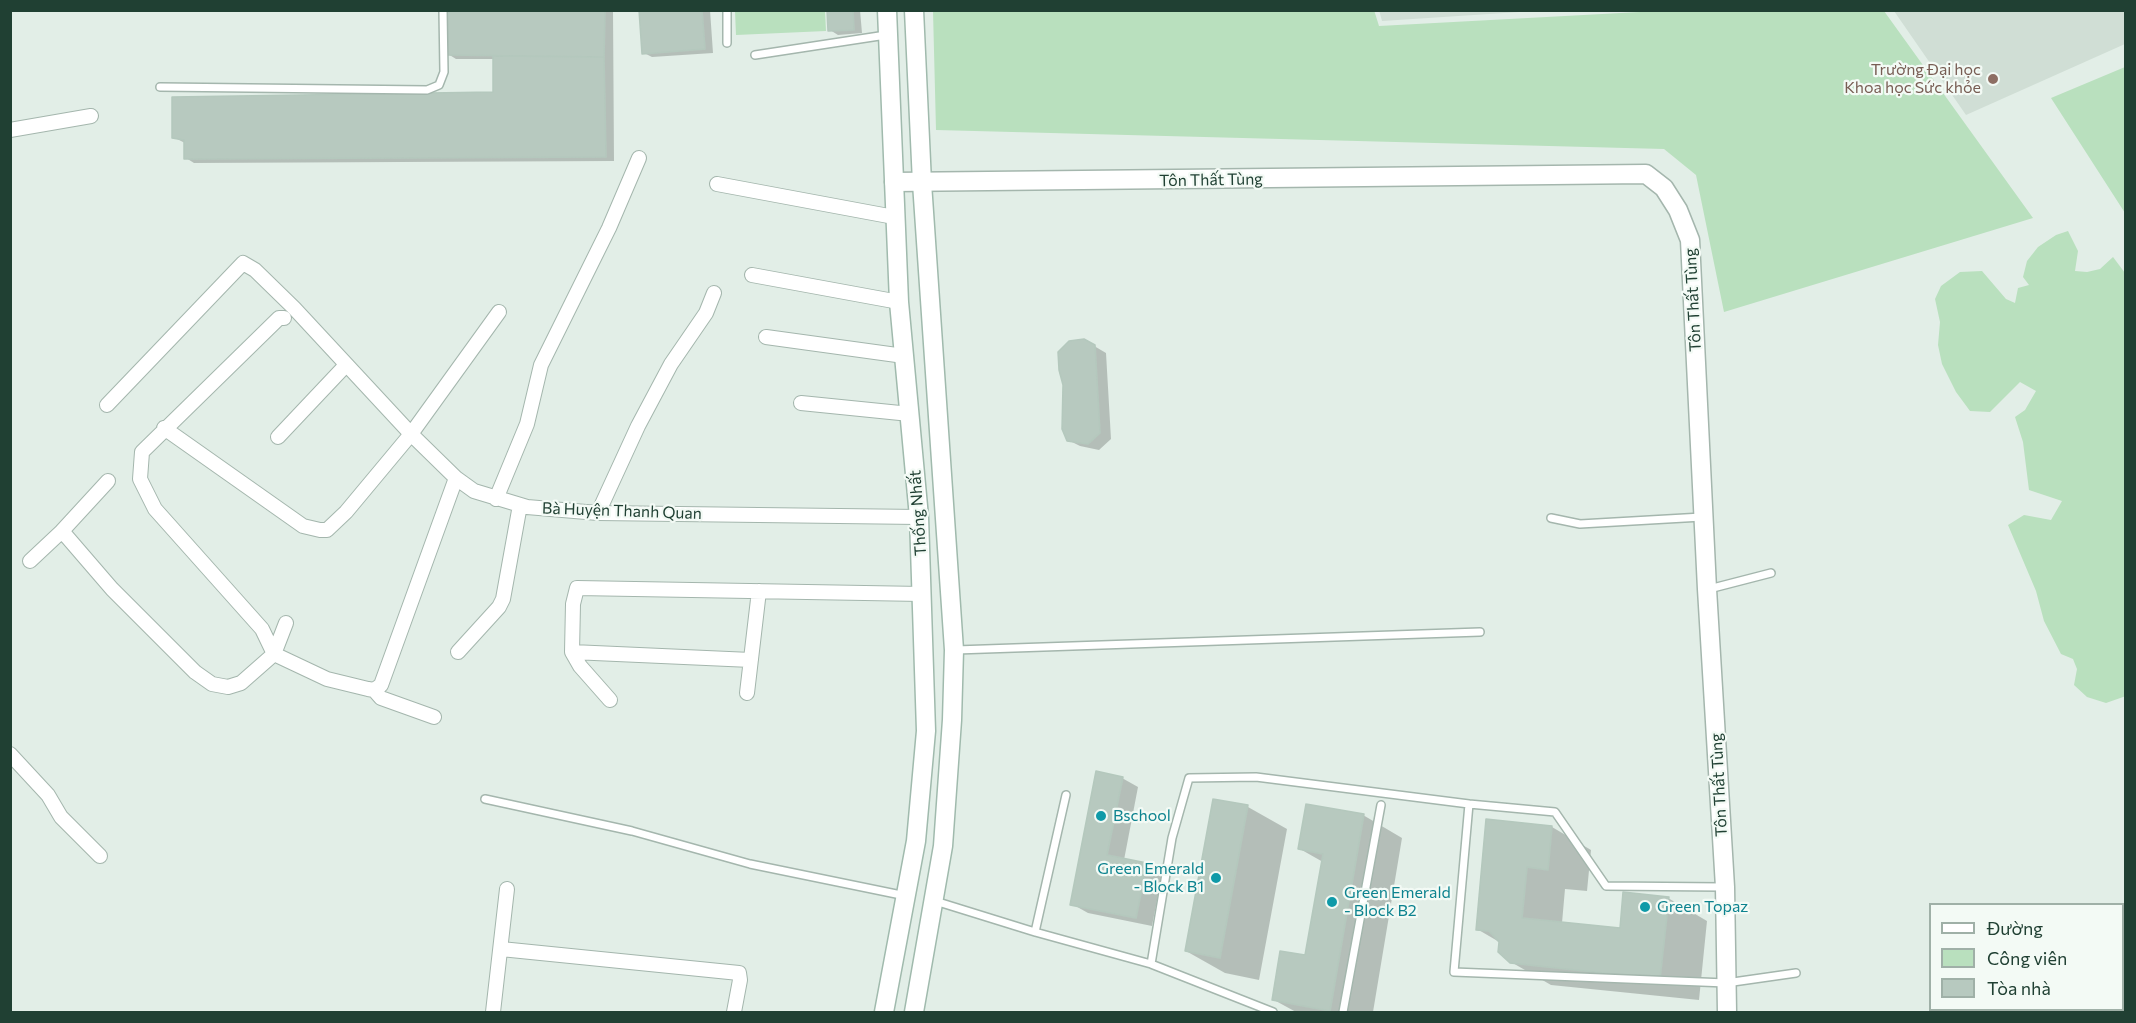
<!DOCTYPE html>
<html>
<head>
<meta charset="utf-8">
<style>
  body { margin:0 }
  #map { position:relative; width:2136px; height:1023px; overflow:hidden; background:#e2eee7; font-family:Commissioner,sans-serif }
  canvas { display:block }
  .frame { position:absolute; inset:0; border:12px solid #204033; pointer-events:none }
  .legend { position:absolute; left:1929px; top:903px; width:195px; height:108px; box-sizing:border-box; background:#f3faf5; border:2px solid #9fb0a7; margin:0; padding:8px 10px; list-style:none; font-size:18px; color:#204033 }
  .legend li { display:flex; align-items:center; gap:12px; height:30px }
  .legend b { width:30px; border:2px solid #9fb0a7 }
</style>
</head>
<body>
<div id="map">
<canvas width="2136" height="1023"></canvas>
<div class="frame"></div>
<ul class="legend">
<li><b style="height:8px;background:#fff"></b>Đường</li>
<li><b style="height:16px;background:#b9e0be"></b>Công viên</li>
<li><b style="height:16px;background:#b7c9bf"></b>Tòa nhà</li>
</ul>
</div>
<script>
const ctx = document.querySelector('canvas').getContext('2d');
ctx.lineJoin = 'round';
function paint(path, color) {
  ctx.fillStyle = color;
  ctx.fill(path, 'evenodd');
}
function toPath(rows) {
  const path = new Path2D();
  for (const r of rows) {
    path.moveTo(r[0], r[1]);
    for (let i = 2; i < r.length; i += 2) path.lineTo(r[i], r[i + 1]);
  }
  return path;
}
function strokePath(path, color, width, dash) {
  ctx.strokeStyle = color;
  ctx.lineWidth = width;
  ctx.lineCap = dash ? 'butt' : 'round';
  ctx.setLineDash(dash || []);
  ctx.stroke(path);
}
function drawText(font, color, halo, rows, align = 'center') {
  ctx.font = font + ' Commissioner,sans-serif';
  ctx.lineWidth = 4.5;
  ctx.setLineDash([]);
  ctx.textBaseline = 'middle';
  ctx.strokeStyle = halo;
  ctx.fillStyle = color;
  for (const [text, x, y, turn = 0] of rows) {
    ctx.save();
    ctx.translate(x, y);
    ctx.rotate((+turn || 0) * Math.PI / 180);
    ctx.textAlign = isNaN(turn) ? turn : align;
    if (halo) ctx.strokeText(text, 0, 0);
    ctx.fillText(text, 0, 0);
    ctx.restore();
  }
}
paint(toPath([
  [1379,10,1535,10,1535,11,1382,21],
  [1894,11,2125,11,2125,44,1966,115]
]), '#d0ded5');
paint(toPath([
  [1374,10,1379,26,1658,11,1884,11,2033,218,1724,312,1696,175,1664,149,936,130,933,11],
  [735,11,825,11,826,31,736,35],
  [2125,67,2125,213,2051,98],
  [2068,231,2078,251,2075,271,2087,272,2100,269,2113,257,2125,273,2126,696,2106,703,2087,697,2074,685,2077,669,2073,659,2061,654,2044,621,2036,591,2008,525,2024,515,2051,520,2062,501,2029,490,2023,442,2015,417,2025,410,2036,391,2020,382,1990,412,1970,411,1956,392,1942,364,1938,345,1940,322,1935,299,1941,286,1960,272,1982,271,2006,299,2015,303,2018,288,2029,285,2023,277,2027,261,2038,247,2056,235]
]), '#b9e0be');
paint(toPath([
  [448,10,613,10,614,161,194,163,186,158,185,143,173,137,494,94,494,59,456,59,448,54],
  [640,10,710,10,713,53,652,57,644,53],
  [828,10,860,10,862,33,838,35,830,30],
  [1084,340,1106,353,1111,439,1099,450,1080,446,1068,440],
  [1122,778,1138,787,1124,860,1146,865,1162,874,1152,926,1088,913,1072,904],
  [1214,801,1248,807,1287,829,1259,980,1225,973,1186,951],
  [1363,815,1402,838,1373,1012,1296,1012,1274,1000,1307,957,1323,862,1300,849],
  [1488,821,1552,827,1591,850,1587,891,1565,889,1562,923,1621,930,1668,898,1707,921,1699,1000,1551,985,1511,962,1501,943,1477,929]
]), '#0003');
const building = toPath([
  [447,10,605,10,604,57,447,55,447,10],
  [639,10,702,10,705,49,642,54,639,10],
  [827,10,853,10,854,30,828,31,827,10],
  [493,56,604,57,606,157,184,159,184,140,172,138,172,97,493,92,493,56],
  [1084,339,1095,345,1100,433,1088,444,1067,441,1062,429,1063,385,1059,370,1058,352,1069,341,1084,339],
  [1096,771,1123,777,1107,855,1147,863,1136,918,1070,905,1096,771],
  [1213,799,1248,805,1220,958,1185,951,1213,799],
  [1306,804,1364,814,1330,1011,1272,1000,1280,951,1305,955,1323,854,1298,849,1306,804],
  [1486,819,1552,826,1548,870,1527,867,1522,918,1620,928,1623,892,1669,897,1660,979,1510,963,1498,952,1499,942,1489,931,1476,930,1486,819]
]);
paint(building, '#b7c9bf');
strokePath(building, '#b4c8bd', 1.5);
const service = toPath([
  [727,10,727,43],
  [755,55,886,35],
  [160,87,427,90,439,85,444,72,443,10],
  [1551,518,1580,524,1702,517],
  [1709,589,1771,573],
  [956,650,1480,632],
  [1066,795,1035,932,1151,964,1172,838,1189,778,1256,777,1469,804,1454,972,1726,983,1796,973],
  [485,799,632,831,750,864,906,896],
  [1469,804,1555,812,1606,886,1722,887],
  [935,901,1035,932],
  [1151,964,1273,1012],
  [1343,1012,1381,805]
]);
const minor = toPath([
  [10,130,91,116],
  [717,184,894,217],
  [752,275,899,302],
  [766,337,904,356],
  [801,403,910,414],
  [107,405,243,263,255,270,294,308,411,434,456,478,474,491,527,507,598,513,919,517],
  [164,428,303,526,320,530,327,530,346,512,411,434,499,312],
  [278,437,346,365],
  [108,481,62,531,112,589,195,672,212,684,228,687,241,683,274,654,286,623],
  [496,499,527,424,541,365,609,228,639,158],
  [598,513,638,426,671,364,706,313,714,293],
  [30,561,62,531],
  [458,652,499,607,503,599,520,505],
  [572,652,751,660],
  [274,654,262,629,155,509,140,479,142,452,279,318,284,318],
  [274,654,327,679,368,689,374,690,381,685,456,478],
  [374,690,381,698,434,717],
  [747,693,759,591],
  [610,700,580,666,572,652,573,604,577,588,922,594],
  [10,754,48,795,61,817,100,856],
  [501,949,739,973,740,980,734,1012],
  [493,1012,507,889]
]);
const tertiary = toPath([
  [894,182,1646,174,1664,188,1678,210,1690,240,1707,589,1725,887,1727,1012]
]);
const secondary = toPath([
  [914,10,922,183,954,650,952,720,943,846,914,1012],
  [884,1012,916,841,926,731,919,517,899,302,887,10]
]);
strokePath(service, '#a4b6ad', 10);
strokePath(minor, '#a4b6ad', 16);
strokePath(tertiary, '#a4b6ad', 21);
strokePath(secondary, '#a0baad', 21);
strokePath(service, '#fff', 7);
strokePath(minor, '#fff', 14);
strokePath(tertiary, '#fff', 18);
strokePath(secondary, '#fff', 18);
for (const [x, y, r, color] of [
  [1993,79,6,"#8d6e63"],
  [1101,816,6,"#0f9aa8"],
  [1216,878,6,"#0f9aa8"],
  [1332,902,6,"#0f9aa8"],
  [1645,907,6,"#0f9aa8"]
]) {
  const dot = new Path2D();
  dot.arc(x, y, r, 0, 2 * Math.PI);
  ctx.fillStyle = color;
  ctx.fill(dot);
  strokePath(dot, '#f3faf5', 2);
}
drawText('16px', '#785e54', '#f3faf5', [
  ["Trường Đại học",1981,70],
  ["Khoa học Sức khỏe",1981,88]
], 'right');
drawText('16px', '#204033', '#f3faf5', [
  ["Tôn Thất Tùng",1211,180,-1],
  ["Tôn Thất Tùng",1693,300,-93],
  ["Bà Huyện Thanh Quan",622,511,2],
  ["Thống Nhất",918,513,-94],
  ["Tôn Thất Tùng",1719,785,-93]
]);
drawText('16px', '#0d838f', '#f3faf5', [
  ["Bschool",1113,816],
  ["Green Emerald",1204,869,"right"],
  ["- Block B1",1204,887,"right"],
  ["Green Emerald",1344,893],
  ["- Block B2",1344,911],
  ["Green Topaz",1657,907]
], 'left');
</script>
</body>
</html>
